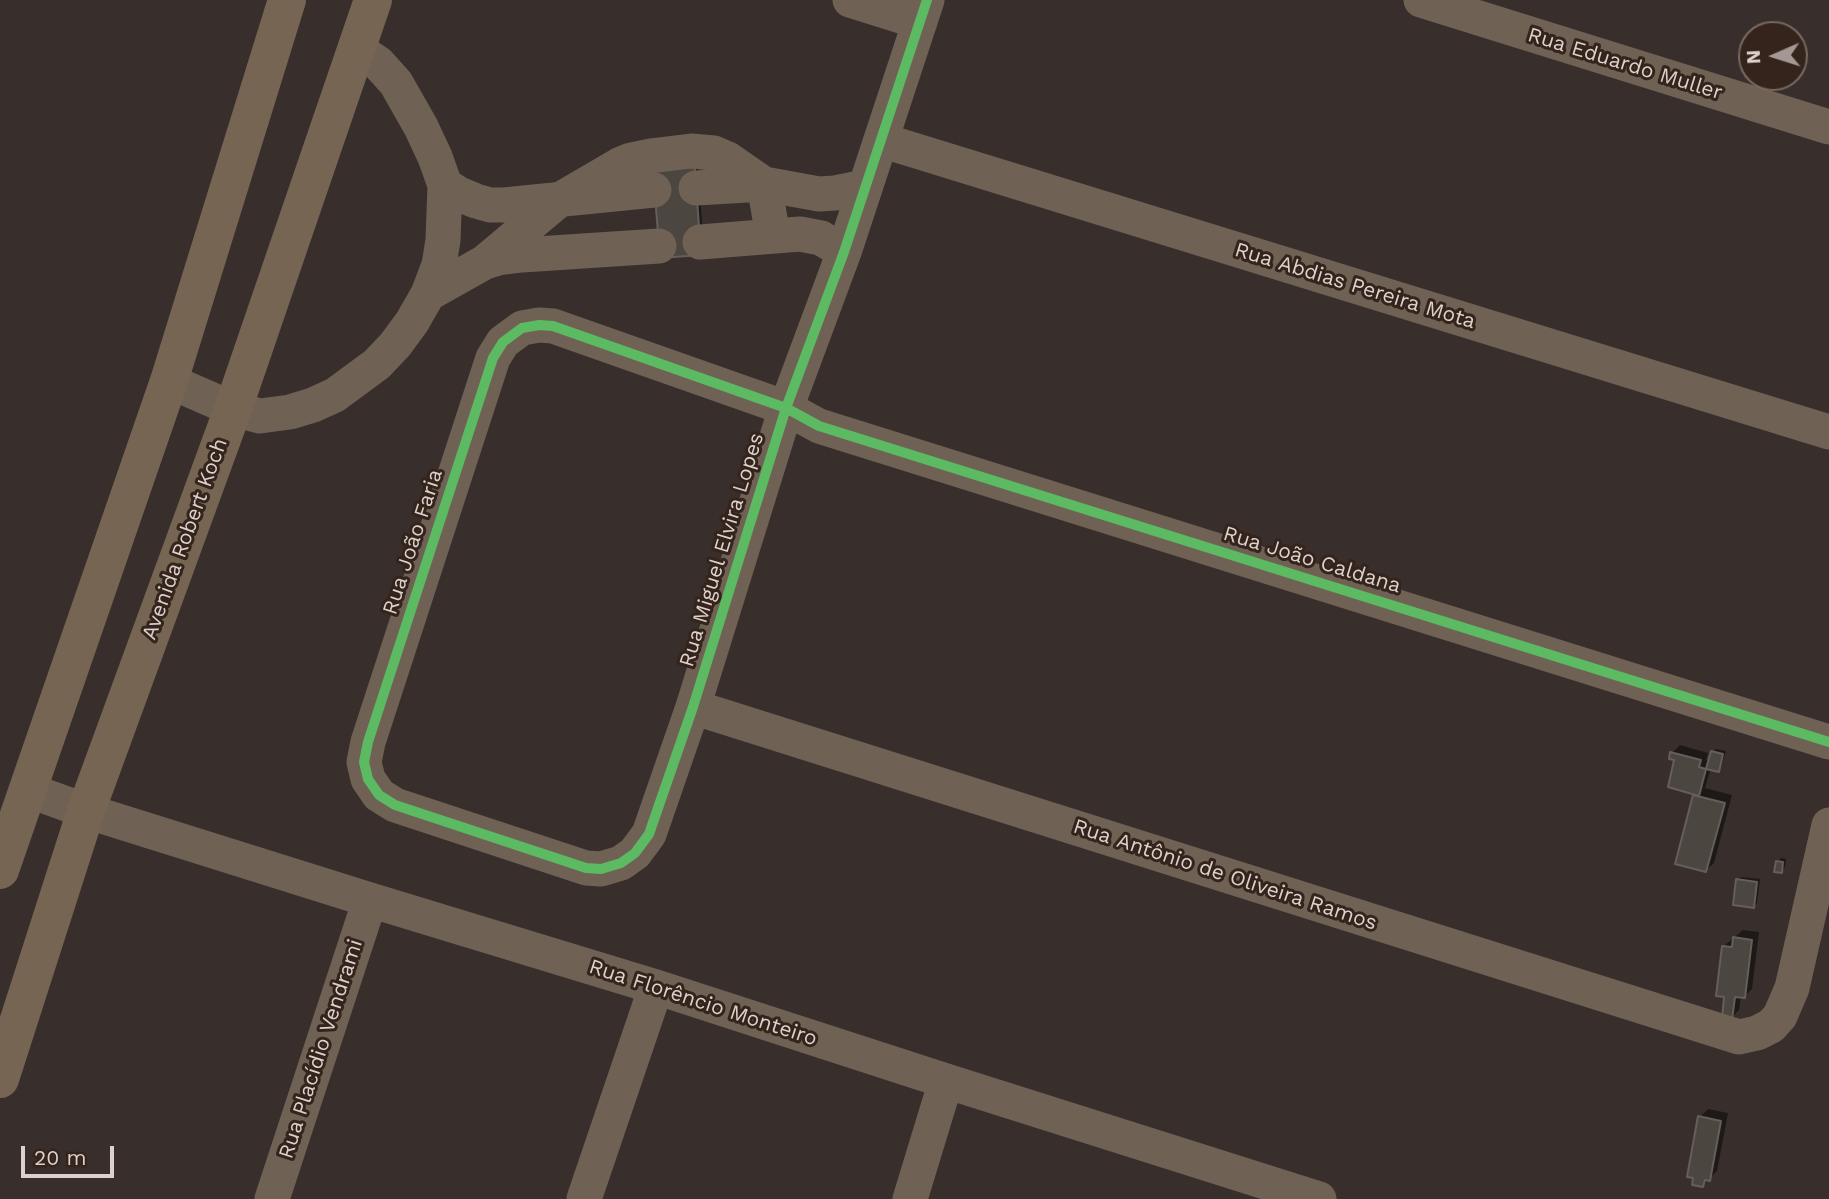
<!DOCTYPE html>
<html>
<head>
<meta charset="utf-8">
<style>
  body { margin:0 }
  #map { position:relative; width:1829px; height:1199px; overflow:hidden; background:#382f2c; font-family:"Work Sans",sans-serif }
  canvas { display:block }
  .north { position:absolute; left:1738px; top:21px; width:70px; height:70px; box-sizing:border-box; background:#34241c; border:2px solid #776962; border-radius:50%; rotate:267deg; font-size:19px; font-weight:700; line-height:28px; text-align:center; color:#dcd1cc }
  .north::after { content:''; display:block; margin:auto; width:24px; height:32px; background:#a39894; clip-path:polygon(50% 0,100% 100%,50% 72%,0 100%) }
  .scale { position:absolute; left:21px; top:1146px; width:93px; height:32px; box-sizing:border-box; border:4px solid #dcd1cc; border-top:0; padding-left:9px; font-size:21px; line-height:24px; white-space:nowrap; color:#dcd1cc; -webkit-text-stroke:5px #34241c; paint-order:stroke }
</style>
</head>
<body>
<div id="map">
<canvas width="1829" height="1199"></canvas>
<div class="north">N</div>
<div class="scale">20 m</div>
</div>
<script>
const ctx = document.querySelector('canvas').getContext('2d');
ctx.lineJoin = 'round';
function paint(path, color) {
  ctx.fillStyle = color;
  ctx.fill(path, 'evenodd');
}
function toPath(rows) {
  const path = new Path2D();
  for (const r of rows) {
    path.moveTo(r[0], r[1]);
    for (let i = 2; i < r.length; i += 2) path.lineTo(r[i], r[i + 1]);
  }
  return path;
}
function strokePath(path, color, width, dash) {
  ctx.strokeStyle = color;
  ctx.lineWidth = width;
  ctx.lineCap = dash ? 'butt' : 'round';
  ctx.setLineDash(dash || []);
  ctx.stroke(path);
}
function drawText(font, color, halo, rows, align = 'center') {
  ctx.font = font + ' "Work Sans",sans-serif';
  ctx.lineWidth = 6;
  ctx.setLineDash([]);
  ctx.textBaseline = 'middle';
  ctx.strokeStyle = halo;
  ctx.fillStyle = color;
  for (const [text, x, y, turn = 0] of rows) {
    ctx.save();
    ctx.translate(x, y);
    ctx.rotate((+turn || 0) * Math.PI / 180);
    ctx.textAlign = isNaN(turn) ? turn : align;
    if (halo) ctx.strokeText(text, 0, 0);
    ctx.fillText(text, 0, 0);
    ctx.restore();
  }
}
paint(toPath([
  [697,154,704,250,661,256],
  [1680,745,1708,753,1706,760,1710,760,1712,752,1716,749,1726,751,1721,767,1718,770,1711,768,1705,788,1732,795,1714,863,1706,870,1677,862,1695,793,1672,753],
  [1781,858,1786,859,1785,867,1781,871,1778,861],
  [1741,877,1760,879,1757,903,1753,906,1738,880],
  [1743,930,1759,932,1752,989,1744,997,1741,996,1739,1010,1731,1018,1726,995,1724,946],
  [1708,1109,1728,1113,1717,1171,1703,1185,1700,1117]
]), '#0007');
const building = toPath([
  [694,157,701,255,660,258,652,159,694,157],
  [1711,751,1723,754,1719,772,1706,769,1711,751],
  [1670,752,1701,760,1699,767,1706,769,1699,796,1668,787,1674,760,1669,759,1670,752],
  [1693,795,1725,803,1706,872,1675,864,1693,795],
  [1776,861,1783,862,1782,873,1774,872,1776,861],
  [1736,879,1757,882,1754,908,1733,905,1736,879],
  [1733,937,1752,940,1745,998,1735,997,1732,1020,1722,1019,1724,997,1716,996,1722,946,1732,947,1733,937],
  [1698,1116,1721,1121,1710,1181,1705,1180,1703,1187,1692,1185,1693,1178,1687,1177,1698,1116]
]);
paint(building, '#4c4641');
strokePath(building, '#655e5a', 2);
strokePath(toPath([
  [850,0,920,22],
  [927,0,844,252,786,408,693,707,649,834,635,853,621,863,601,869,586,868,395,805,379,795,368,779,364,762,368,742,493,358,503,342,522,328,539,325,553,326,786,408,819,426,1829,742],
  [1421,0,1829,127],
  [881,140,1829,432],
  [445,185,459,194,476,201,490,205,504,205,654,190],
  [696,188,764,184,819,194,835,193,865,187],
  [700,242,800,234,821,238,844,252],
  [485,262,559,200,619,165,631,160,650,156,691,151,714,153,728,159,764,184,773,236],
  [428,294,485,262,498,258,522,255,659,246],
  [169,381,233,409,260,416,290,412,313,405,335,395,377,364,395,345,412,322,428,294,439,265,443,240,445,185,435,157,421,127,396,83,378,63,357,49],
  [693,707,1739,1037,1757,1033,1771,1026,1780,1016,1792,988,1829,825],
  [28,790,86,811,370,900,656,987,946,1081,1319,1199],
  [272,1199,370,900],
  [584,1199,656,987],
  [910,1199,946,1081]
]), '#706155', 35);
strokePath(toPath([
  [0,870,169,381,287,0],
  [0,1079,86,811,233,409,373,0]
]), '#766553', 38);
strokePath(toPath([
  [927,0,844,252,786,408,693,707,649,834,635,853,621,863,601,869,586,868,395,805,379,795,368,779,364,762,368,742,493,358,503,342,522,328,539,325,553,326,786,408,819,426,1829,742]
]), '#5cba63', 10);
drawText('21px', '#dcd1cc', '#34241c', [
  ["Rua Eduardo Muller",1625,64,17],
  ["Rua Abdias Pereira Mota",1355,286,17],
  ["Avenida Robert Koch",185,539,-70],
  ["Rua João Faria",413,542,-72],
  ["Rua Miguel Elvira Lopes",722,550,-73],
  ["Rua João Caldana",1312,560,17],
  ["Rua Antônio de Oliveira Ramos",1225,875,18],
  ["Rua Florêncio Monteiro",703,1003,18],
  ["Rua Placídio Vendrami",321,1049,-72]
]);
</script>
</body>
</html>
